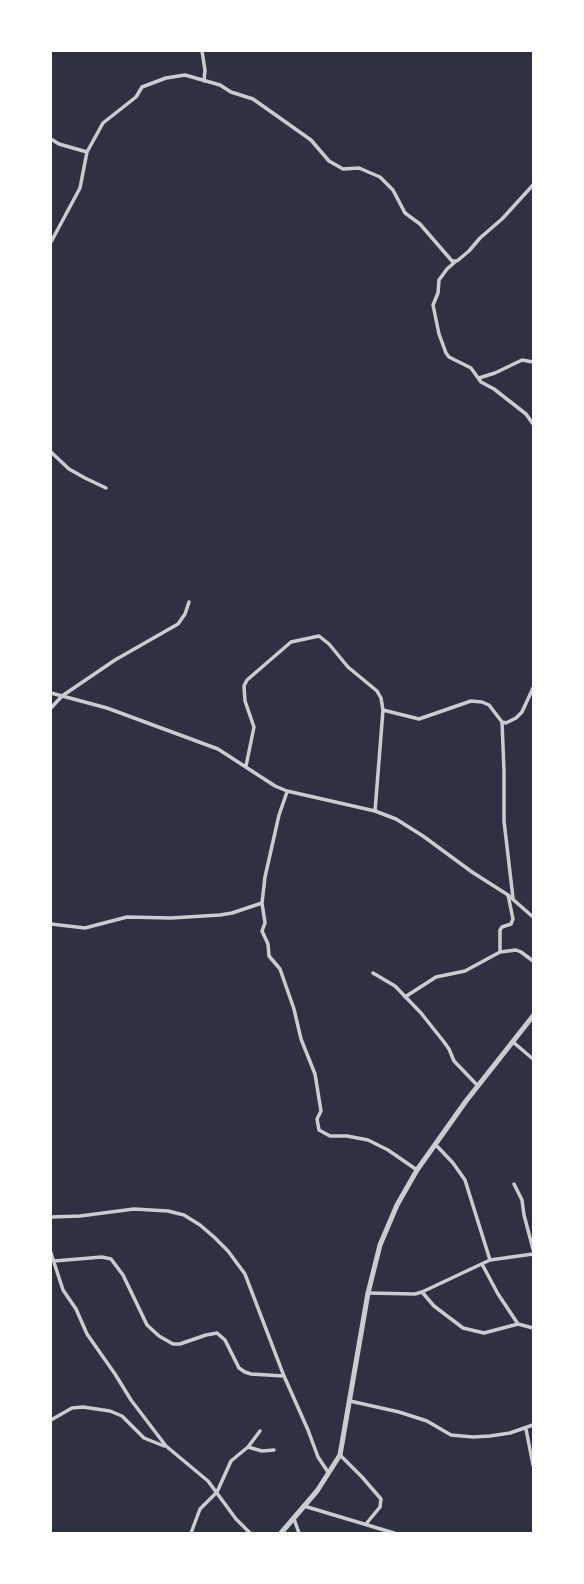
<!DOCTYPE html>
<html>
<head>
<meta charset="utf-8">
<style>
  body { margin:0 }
  #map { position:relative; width:584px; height:1584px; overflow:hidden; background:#2d3142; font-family:Figtree,sans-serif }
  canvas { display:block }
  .frame { position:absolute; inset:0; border:52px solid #fff; pointer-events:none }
</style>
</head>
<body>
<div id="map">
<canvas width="584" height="1584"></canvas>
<div class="frame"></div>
</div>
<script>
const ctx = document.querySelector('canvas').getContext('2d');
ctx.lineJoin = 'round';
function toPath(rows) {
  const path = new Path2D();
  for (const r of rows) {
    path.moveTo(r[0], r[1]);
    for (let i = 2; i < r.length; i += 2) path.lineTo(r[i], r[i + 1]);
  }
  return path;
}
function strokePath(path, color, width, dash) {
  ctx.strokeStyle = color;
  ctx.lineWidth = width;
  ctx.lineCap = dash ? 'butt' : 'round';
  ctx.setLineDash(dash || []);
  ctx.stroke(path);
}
strokePath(toPath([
  [202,51,205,70,204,81],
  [51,139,59,144,87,152],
  [51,242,80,188,87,152,103,123,136,97,142,87,166,78,185,75,220,85,231,92,253,99,311,140,329,161,343,169,359,168,380,177,393,190,405,213,420,224,452,261,457,261,469,251,480,238,502,219,533,185],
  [455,262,447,269,439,280,438,293,433,305,439,334,446,353,449,357,471,368,481,382,494,389,526,414,533,424],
  [479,378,495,373,522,360,533,362],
  [51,452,69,469,85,478,106,488],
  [51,693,107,708,218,749,275,786,287,791,375,811,396,819,423,836,472,872,508,895,533,917],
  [51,708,62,696,115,660,178,624,185,614,189,602],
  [383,710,419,719,471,701,482,702,489,705,502,722,506,723,516,718,522,712,533,688],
  [502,722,504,771,504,821,513,898],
  [246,766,254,727,245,701,244,686,247,680,291,642,319,636,329,644,348,667,377,691,381,698,383,710,375,811],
  [287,792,279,815,265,877,262,903,265,923,262,931,268,944,269,956,280,969,294,1009,301,1039,315,1074,321,1111,317,1119,319,1130,330,1136,347,1136,368,1140,388,1150,417,1170],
  [51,924,85,928,127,917,171,918,220,915,232,913,262,903],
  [500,952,500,930,502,927,511,924,513,919,508,895],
  [373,973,395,986,421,1013,444,1042,449,1049,454,1061,478,1086],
  [405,997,436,977,465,971,500,952,516,950,521,952,533,961],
  [513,1042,533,1059],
  [435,1144,453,1163,465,1180,490,1260],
  [514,1184,522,1200,524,1215,533,1249],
  [51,1217,80,1216,134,1209,168,1211,184,1215,200,1225,214,1237,228,1251,245,1274,284,1376,308,1430,318,1457,328,1472],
  [51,1253,63,1290,76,1309,87,1334,115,1374,131,1400,166,1446,208,1481,236,1519,250,1533],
  [54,1261,102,1257,111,1259,123,1275,147,1325,159,1336,173,1344,180,1344,206,1335,217,1333,225,1340,239,1368,245,1372,251,1374,284,1376],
  [482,1264,498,1294,518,1324,533,1328],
  [422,1292,434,1306,463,1328,484,1333,518,1324],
  [368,1293,415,1294,422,1292,490,1260,533,1254],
  [350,1401,399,1412,427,1421,451,1435,473,1437,490,1436,510,1433,533,1425],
  [51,1420,72,1408,83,1407,110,1411,122,1416,144,1438,164,1446],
  [526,1429,533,1465],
  [248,1447,262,1451,274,1450],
  [340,1455,362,1477,381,1499,380,1507,366,1524],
  [304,1506,394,1533],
  [294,1519,299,1533],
  [191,1533,200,1509,217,1492,231,1461,248,1447,260,1431]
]), '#caccd0', 3.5);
strokePath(toPath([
  [281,1533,317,1491,340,1455,368,1293,380,1245,397,1205,417,1170,466,1101,533,1016]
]), '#caccd0', 5);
</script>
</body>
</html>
